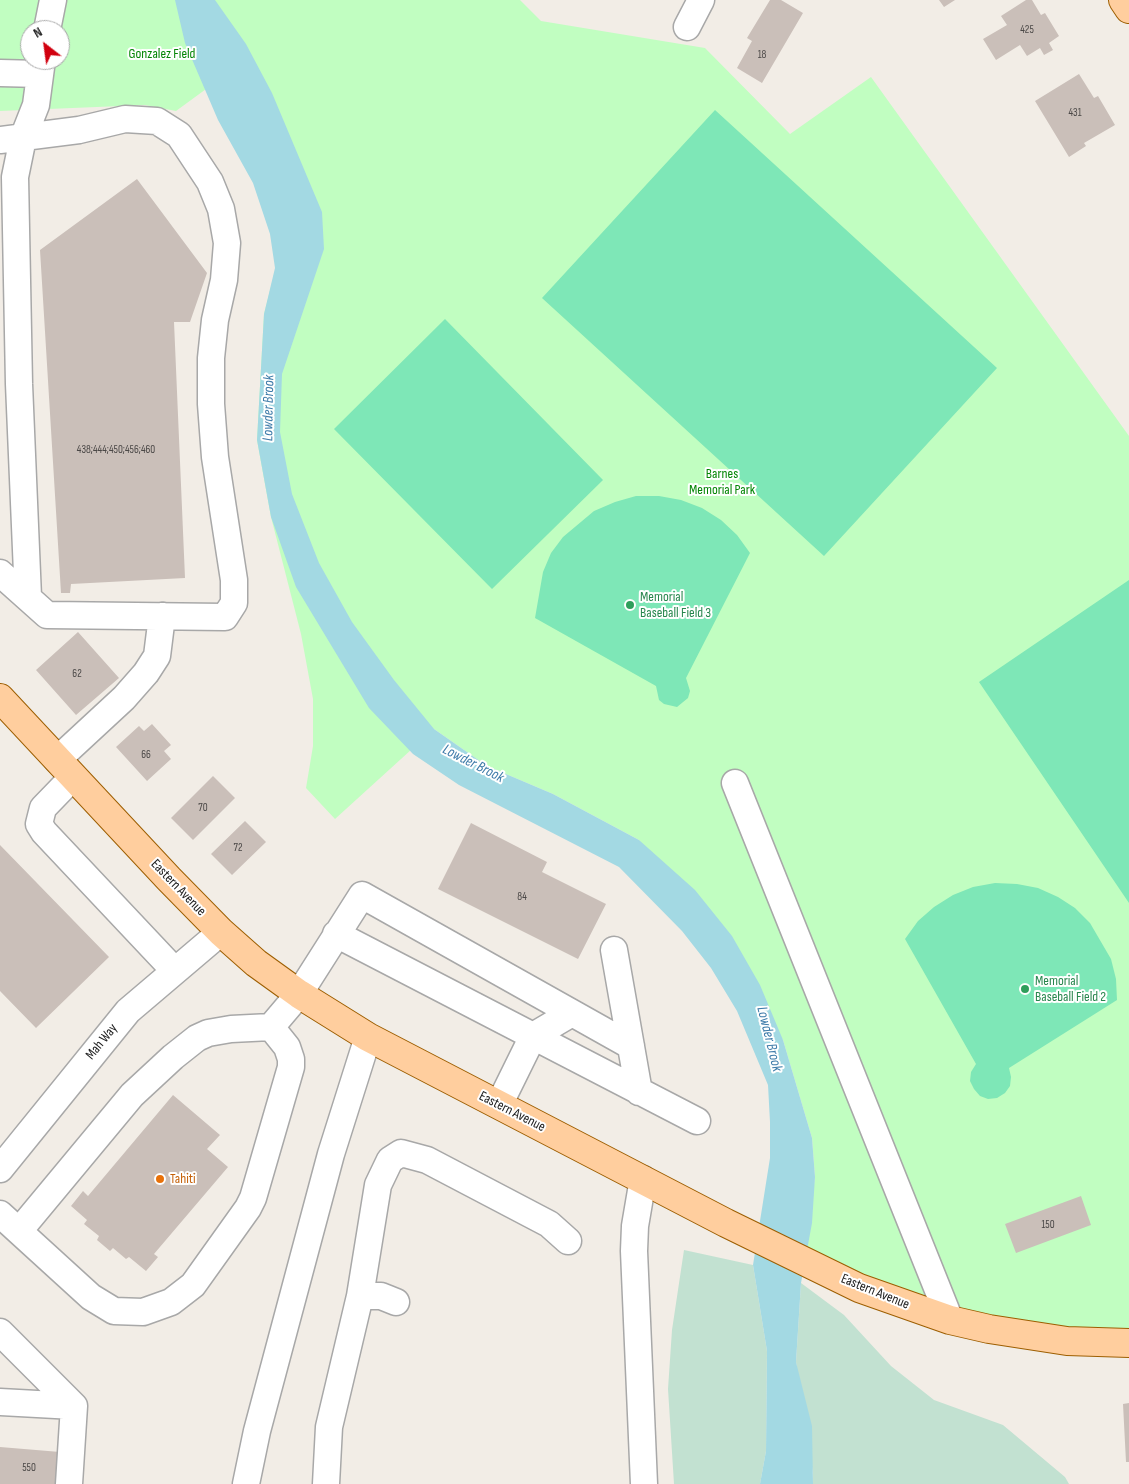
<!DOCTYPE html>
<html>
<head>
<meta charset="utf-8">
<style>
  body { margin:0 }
  #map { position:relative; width:1129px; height:1484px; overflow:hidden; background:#f2ede6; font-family:"Sofia Sans Condensed",sans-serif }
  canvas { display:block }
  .north { position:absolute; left:20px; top:20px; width:50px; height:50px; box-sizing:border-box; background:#fff; border:1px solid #a6a6a6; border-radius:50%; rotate:330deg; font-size:14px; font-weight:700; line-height:20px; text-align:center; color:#212121 }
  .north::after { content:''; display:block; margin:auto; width:18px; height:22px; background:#d1000f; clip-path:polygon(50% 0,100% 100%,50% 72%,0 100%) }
</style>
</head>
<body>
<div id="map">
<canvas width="1129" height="1484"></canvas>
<div class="north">N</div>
</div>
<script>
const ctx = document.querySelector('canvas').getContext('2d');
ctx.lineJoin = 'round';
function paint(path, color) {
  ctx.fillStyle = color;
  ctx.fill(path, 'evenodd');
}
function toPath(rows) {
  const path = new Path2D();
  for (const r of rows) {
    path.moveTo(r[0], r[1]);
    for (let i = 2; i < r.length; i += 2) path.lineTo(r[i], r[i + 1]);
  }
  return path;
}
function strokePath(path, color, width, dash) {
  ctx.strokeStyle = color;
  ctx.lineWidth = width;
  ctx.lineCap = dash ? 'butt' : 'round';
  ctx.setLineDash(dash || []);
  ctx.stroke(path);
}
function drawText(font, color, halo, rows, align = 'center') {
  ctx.font = font + ' "Sofia Sans Condensed",sans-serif';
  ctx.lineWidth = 4;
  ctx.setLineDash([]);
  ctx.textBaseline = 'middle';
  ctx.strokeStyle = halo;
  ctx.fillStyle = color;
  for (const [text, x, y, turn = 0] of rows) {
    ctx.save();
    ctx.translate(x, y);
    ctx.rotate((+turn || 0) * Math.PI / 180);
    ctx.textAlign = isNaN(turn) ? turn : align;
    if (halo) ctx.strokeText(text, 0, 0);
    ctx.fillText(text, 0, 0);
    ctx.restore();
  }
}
paint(toPath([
  [684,1250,753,1265,767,1351,766,1451,760,1484,674,1484,668,1389,672,1330],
  [801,1283,844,1315,891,1366,934,1400,1003,1425,1065,1477,1069,1484,813,1484,813,1473,796,1362]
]), '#c2e1d1');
paint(toPath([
  [0,0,520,0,541,21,705,48,790,134,871,77,1129,436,1129,1343,1067,1341,804,1262,815,1177,812,1138,783,1040,639,840,553,794,487,766,434,729,335,819,306,788,313,746,313,699,301,634,271,517,257,440,264,314,299,177,243,62,176,111,145,105,0,111],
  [30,30,60,30,60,60,30,60]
]), '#c1fec1');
paint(toPath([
  [715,110,997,368,824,556,542,298],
  [445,319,603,480,492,589,334,429],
  [636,496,659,496,681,500,702,508,721,520,737,535,750,553,686,678,690,691,688,698,677,707,664,704,659,700,656,686,535,618,543,572,551,553,563,537,594,511,615,502],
  [1129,580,1129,903,979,682],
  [995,883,1017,884,1038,888,1058,897,1075,908,1090,923,1111,959,1116,979,1117,1000,1009,1068,1011,1077,1010,1086,1005,1093,997,1098,988,1099,980,1096,974,1089,970,1081,971,1072,976,1064,905,939,918,921,934,907,953,895,973,887]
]), '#7ee7b7');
paint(toPath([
  [175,0,215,0,246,44,272,93,322,212,324,249,282,374,280,432,292,494,319,563,352,622,394,680,434,729,487,766,553,794,639,840,695,890,732,936,760,985,783,1040,812,1138,815,1177,812,1223,801,1283,796,1362,812,1426,813,1484,760,1484,766,1451,767,1351,753,1265,770,1158,770,1122,768,1085,737,1011,711,968,682,931,619,867,459,785,413,754,369,708,296,587,271,517,257,440,264,314,275,268,270,234,253,183,218,120,185,43]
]), '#a3d9e3');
paint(toPath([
  [770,0,781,0,803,13,762,83,737,68,752,41,747,38],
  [939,0,955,0,944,7],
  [1026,0,1032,0,1041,15,1045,13,1059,36,1049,43,1053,50,1044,55,1040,48,1027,56,1020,45,996,60,983,39,1007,25,1001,16],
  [1079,74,1094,98,1098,96,1115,125,1084,143,1086,146,1069,157,1035,101],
  [137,179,207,273,190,322,174,322,185,578,71,584,70,593,61,593,40,250],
  [78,632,119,678,76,715,36,670],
  [152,724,171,745,164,751,171,759,147,781,116,747,139,726,144,731],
  [213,776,235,798,193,840,171,818],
  [245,821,266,842,232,875,211,854],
  [471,823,547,862,542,872,606,904,578,959,438,889],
  [0,845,109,957,36,1028,0,991],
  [173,1095,220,1135,207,1149,228,1167,154,1254,158,1257,146,1271,129,1257,126,1259,113,1248,110,1251,97,1240,99,1236,84,1224,87,1220,71,1206,83,1191,88,1196],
  [1081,1196,1091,1225,1016,1253,1005,1224],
  [1129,1403,1129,1462,1126,1462,1123,1404],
  [0,1447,60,1452,57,1484,0,1484]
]), '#cabfb9');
const minor = toPath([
  [687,27,701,0],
  [47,30,53,0],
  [0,73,40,74],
  [0,140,79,130,125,119,157,121,179,135,210,182,221,209,227,243,224,280,215,320,211,358,211,404,215,457,234,580,234,603,225,617,47,615,0,573],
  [28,597,19,384,15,177,23,138,36,105,42,60],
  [57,760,124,698,146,673,157,656,162,616],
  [73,777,43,808,39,824,44,832,174,970],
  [735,783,950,1320],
  [336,934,697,1121],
  [614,950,639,1092],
  [499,1105,533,1036,572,1013],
  [0,1169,128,1011,221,932],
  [643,1179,635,1226,634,1251,644,1484],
  [0,1214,91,1297,114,1311,143,1312,171,1302,193,1285,248,1208,253,1198,291,1067,291,1059,287,1047,271,1027],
  [19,1231,132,1095,173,1057,197,1038,208,1033,231,1029,271,1027,299,994,362,895,631,1046],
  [360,1296,381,1296,396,1302],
  [0,1332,74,1406,69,1484],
  [0,1402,74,1406],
  [246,1484,257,1431,331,1154,368,1037],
  [326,1484,329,1427,360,1296,378,1185,390,1160,401,1153,427,1160,549,1224,568,1241]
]);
const major = toPath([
  [1123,0,1129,9],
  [0,698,169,879,221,932,256,963,299,994,368,1037,726,1223,859,1288,950,1320,989,1329,1067,1341,1129,1343]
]);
strokePath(minor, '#a8a8a8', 29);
strokePath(major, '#9d5e00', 30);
strokePath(minor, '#fff', 26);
strokePath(major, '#ffce9e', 28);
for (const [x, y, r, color] of [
  [630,605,5,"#2e9e5b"],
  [1025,989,5,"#2e9e5b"],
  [160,1179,5,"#e8710a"]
]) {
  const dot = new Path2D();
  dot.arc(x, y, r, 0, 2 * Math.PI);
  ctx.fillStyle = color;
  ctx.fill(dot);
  strokePath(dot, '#fff', 2);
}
drawText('11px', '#4b4847', null, [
  ["425",1027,30],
  ["18",762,55],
  ["431",1075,113],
  ["438;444;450;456;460",116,450],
  ["62",77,674],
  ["66",146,755],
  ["70",203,808],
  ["72",238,848],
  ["84",522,897],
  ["150",1048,1225],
  ["550",29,1468]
]);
drawText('14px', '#038504', '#fff', [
  ["Gonzalez Field",162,54],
  ["Barnes",722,474],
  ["Memorial Park",722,490]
]);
drawText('14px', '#27864d', '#fff', [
  ["Memorial",640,597],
  ["Baseball Field 3",640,613],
  ["Memorial",1035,981],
  ["Baseball Field 2",1035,997]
], 'left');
drawText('14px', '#212121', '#fff', [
  ["Eastern Avenue",178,888,46],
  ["Mah Way",102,1042,-51],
  ["Eastern Avenue",512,1112,27],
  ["Eastern Avenue",875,1292,22]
]);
drawText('14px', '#c56008', '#fff', [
  ["Tahiti",170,1179]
], 'left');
drawText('italic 15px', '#3e7ba9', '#fff', [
  ["Lowder Brook",269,408,-89],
  ["Lowder Brook",473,764,27],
  ["Lowder Brook",769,1039,76]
]);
</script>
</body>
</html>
